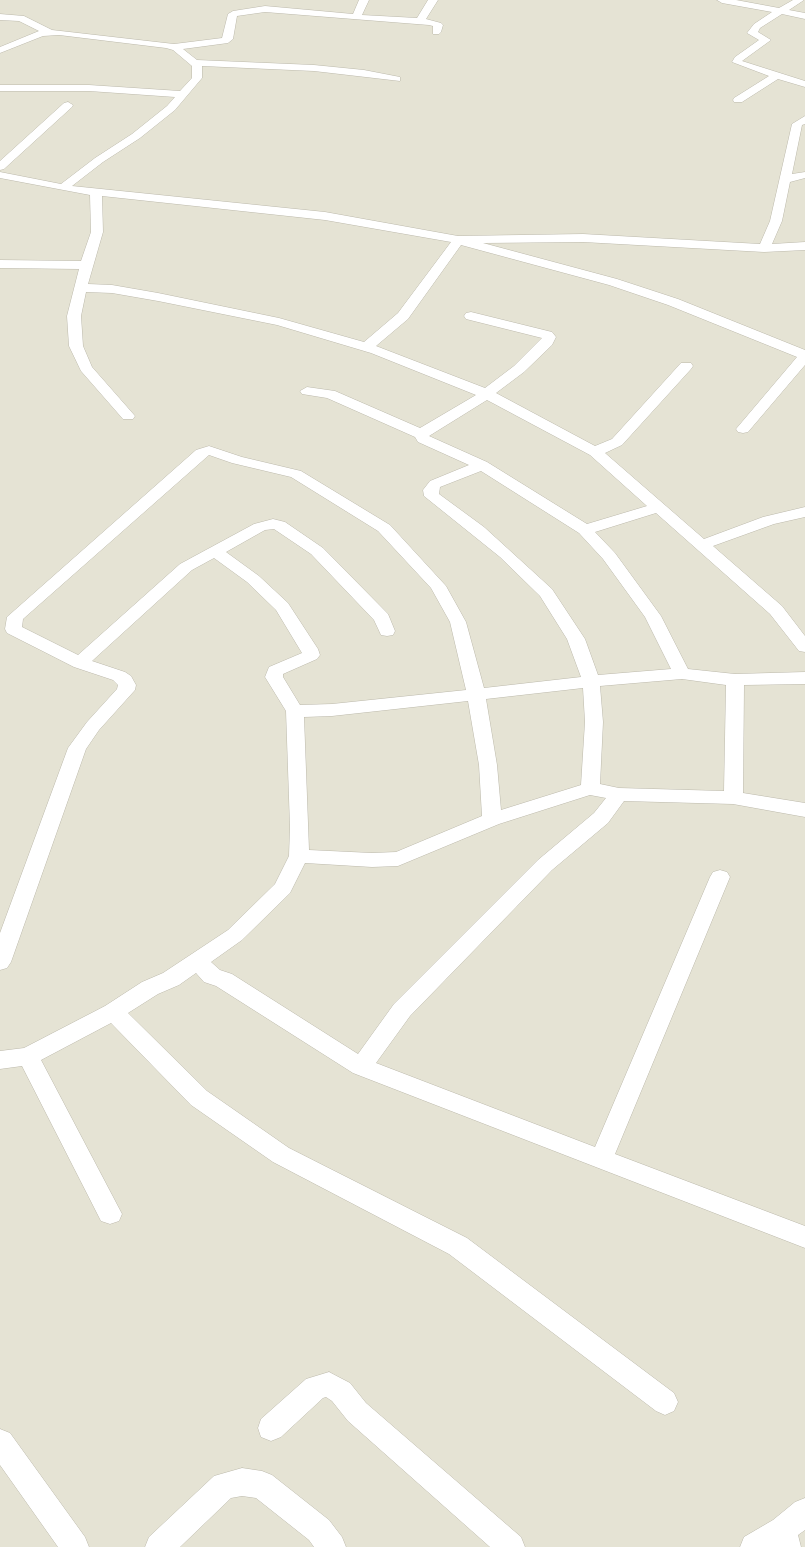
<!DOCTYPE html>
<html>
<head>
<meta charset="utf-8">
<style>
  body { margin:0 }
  canvas { display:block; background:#e5e3d4 }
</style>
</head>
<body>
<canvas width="805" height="1547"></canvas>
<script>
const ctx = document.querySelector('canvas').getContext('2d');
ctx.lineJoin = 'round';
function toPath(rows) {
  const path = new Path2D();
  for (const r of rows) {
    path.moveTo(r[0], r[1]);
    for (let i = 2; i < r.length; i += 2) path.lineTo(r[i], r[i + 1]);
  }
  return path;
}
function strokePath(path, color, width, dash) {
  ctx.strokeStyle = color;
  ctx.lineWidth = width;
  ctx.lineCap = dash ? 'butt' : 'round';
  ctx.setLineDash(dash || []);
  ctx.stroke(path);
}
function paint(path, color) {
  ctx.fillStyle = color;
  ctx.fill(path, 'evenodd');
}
const street = toPath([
  [359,0,369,0,362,15,417,18,428,0,438,0,426,19,441,23,443,25,441,32,439,34,433,34,433,26,429,25,265,12,237,16,233,39,228,43,183,49,197,60,314,65,364,70,400,77,400,81,314,71,202,66,202,78,175,110,140,138,103,162,72,186,325,212,458,236,583,234,760,244,770,221,792,124,805,116,805,124,802,125,792,174,805,172,805,178,790,182,782,221,772,244,805,242,805,250,764,252,583,242,483,243,617,279,678,299,805,350,805,365,748,432,743,433,738,432,736,429,797,357,668,305,609,285,461,245,408,319,376,346,485,388,514,366,542,338,466,319,464,316,466,313,471,312,552,332,556,337,552,345,524,372,496,393,595,446,612,439,681,363,691,363,693,366,691,369,622,445,605,453,704,539,763,517,805,507,805,517,774,524,713,546,782,606,805,636,805,652,799,651,770,614,656,513,595,532,615,553,661,616,688,669,735,674,805,672,805,684,744,685,743,793,805,803,805,817,733,804,624,801,608,823,552,870,410,1016,376,1063,595,1147,710,877,713,872,720,870,727,872,730,877,615,1154,805,1226,805,1248,353,1073,216,986,204,982,196,973,179,985,158,994,128,1013,207,1091,289,1148,467,1238,674,1393,678,1402,674,1411,665,1415,656,1411,449,1254,273,1162,191,1105,111,1023,41,1060,122,1214,119,1221,110,1224,101,1221,22,1066,0,1069,0,1051,24,1048,105,1006,142,982,163,973,228,930,275,884,289,856,290,827,286,711,265,677,269,667,302,653,276,610,247,582,214,558,192,570,92,661,125,672,131,676,136,685,135,690,99,730,86,749,11,962,7,968,0,970,0,933,68,748,87,722,117,689,118,685,113,680,74,667,7,633,5,629,7,617,196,450,209,446,242,457,301,471,390,525,446,586,466,622,484,688,581,677,567,639,540,596,500,557,424,496,423,490,430,481,469,465,418,442,415,437,327,398,302,394,300,391,307,387,335,391,420,428,476,395,371,353,277,325,158,301,112,293,86,292,81,316,83,346,92,367,135,416,133,419,123,419,81,371,69,346,67,316,79,269,0,268,0,260,81,261,91,232,90,195,0,178,0,172,61,184,95,158,132,134,167,106,175,97,89,91,0,91,0,85,89,85,180,91,192,78,192,66,173,50,166,48,59,35,43,36,0,53,0,47,39,31,19,21,0,20,0,14,24,16,52,30,174,44,222,38,228,14,233,11,265,6,353,14,359,0],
  [102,196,325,220,451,242,398,313,364,342,279,318,158,293,112,285,88,284,103,232,102,196],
  [487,400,590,455,647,506,587,524,487,462,429,436,487,400],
  [209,455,232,463,291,477,378,531,431,588,450,622,466,690,332,704,300,705,283,677,283,674,317,659,320,655,318,649,288,603,259,576,226,552,265,530,274,529,311,554,374,620,381,635,387,636,393,635,395,631,388,614,323,548,285,522,273,519,254,524,180,564,78,655,22,627,23,619,209,455],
  [481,471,579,533,603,559,645,617,671,669,598,675,585,639,552,589,484,527,439,494,440,487,481,471],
  [682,679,726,685,724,791,619,788,600,784,603,722,600,686,682,679],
  [583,688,585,722,581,785,501,810,497,765,486,699,583,688],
  [468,701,479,765,482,816,396,852,372,853,309,850,304,717,332,716,468,701],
  [590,795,606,798,594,813,538,860,394,1004,358,1054,232,974,220,970,211,962,242,940,290,893,305,863,372,867,398,866,499,824,590,795],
  [717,0,736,0,779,8,793,0,804,0,789,10,805,13,805,19,782,14,760,28,758,32,771,40,742,61,805,81,805,87,778,79,742,102,734,102,733,100,734,98,769,76,732,62,735,57,759,40,747,33,754,24,772,12,722,3,717,0],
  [68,102,73,105,72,107,4,169,0,170,0,161,64,103,68,102],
  [329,1372,350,1383,366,1403,521,1537,525,1547,490,1547,348,1421,332,1401,326,1397,323,1398,281,1437,271,1441,261,1437,258,1428,261,1419,306,1379,329,1372],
  [0,1429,10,1433,85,1537,89,1547,58,1547,0,1465,0,1429],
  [242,1468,262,1471,272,1475,329,1520,342,1537,346,1547,314,1547,309,1540,256,1498,242,1496,231,1498,180,1547,145,1547,149,1537,214,1476,242,1468],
  [805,1498,805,1530,798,1535,801,1547,740,1547,744,1537,773,1520,795,1502,805,1498]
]);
strokePath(street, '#bcb9ab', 1);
paint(street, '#fff');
</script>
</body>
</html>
